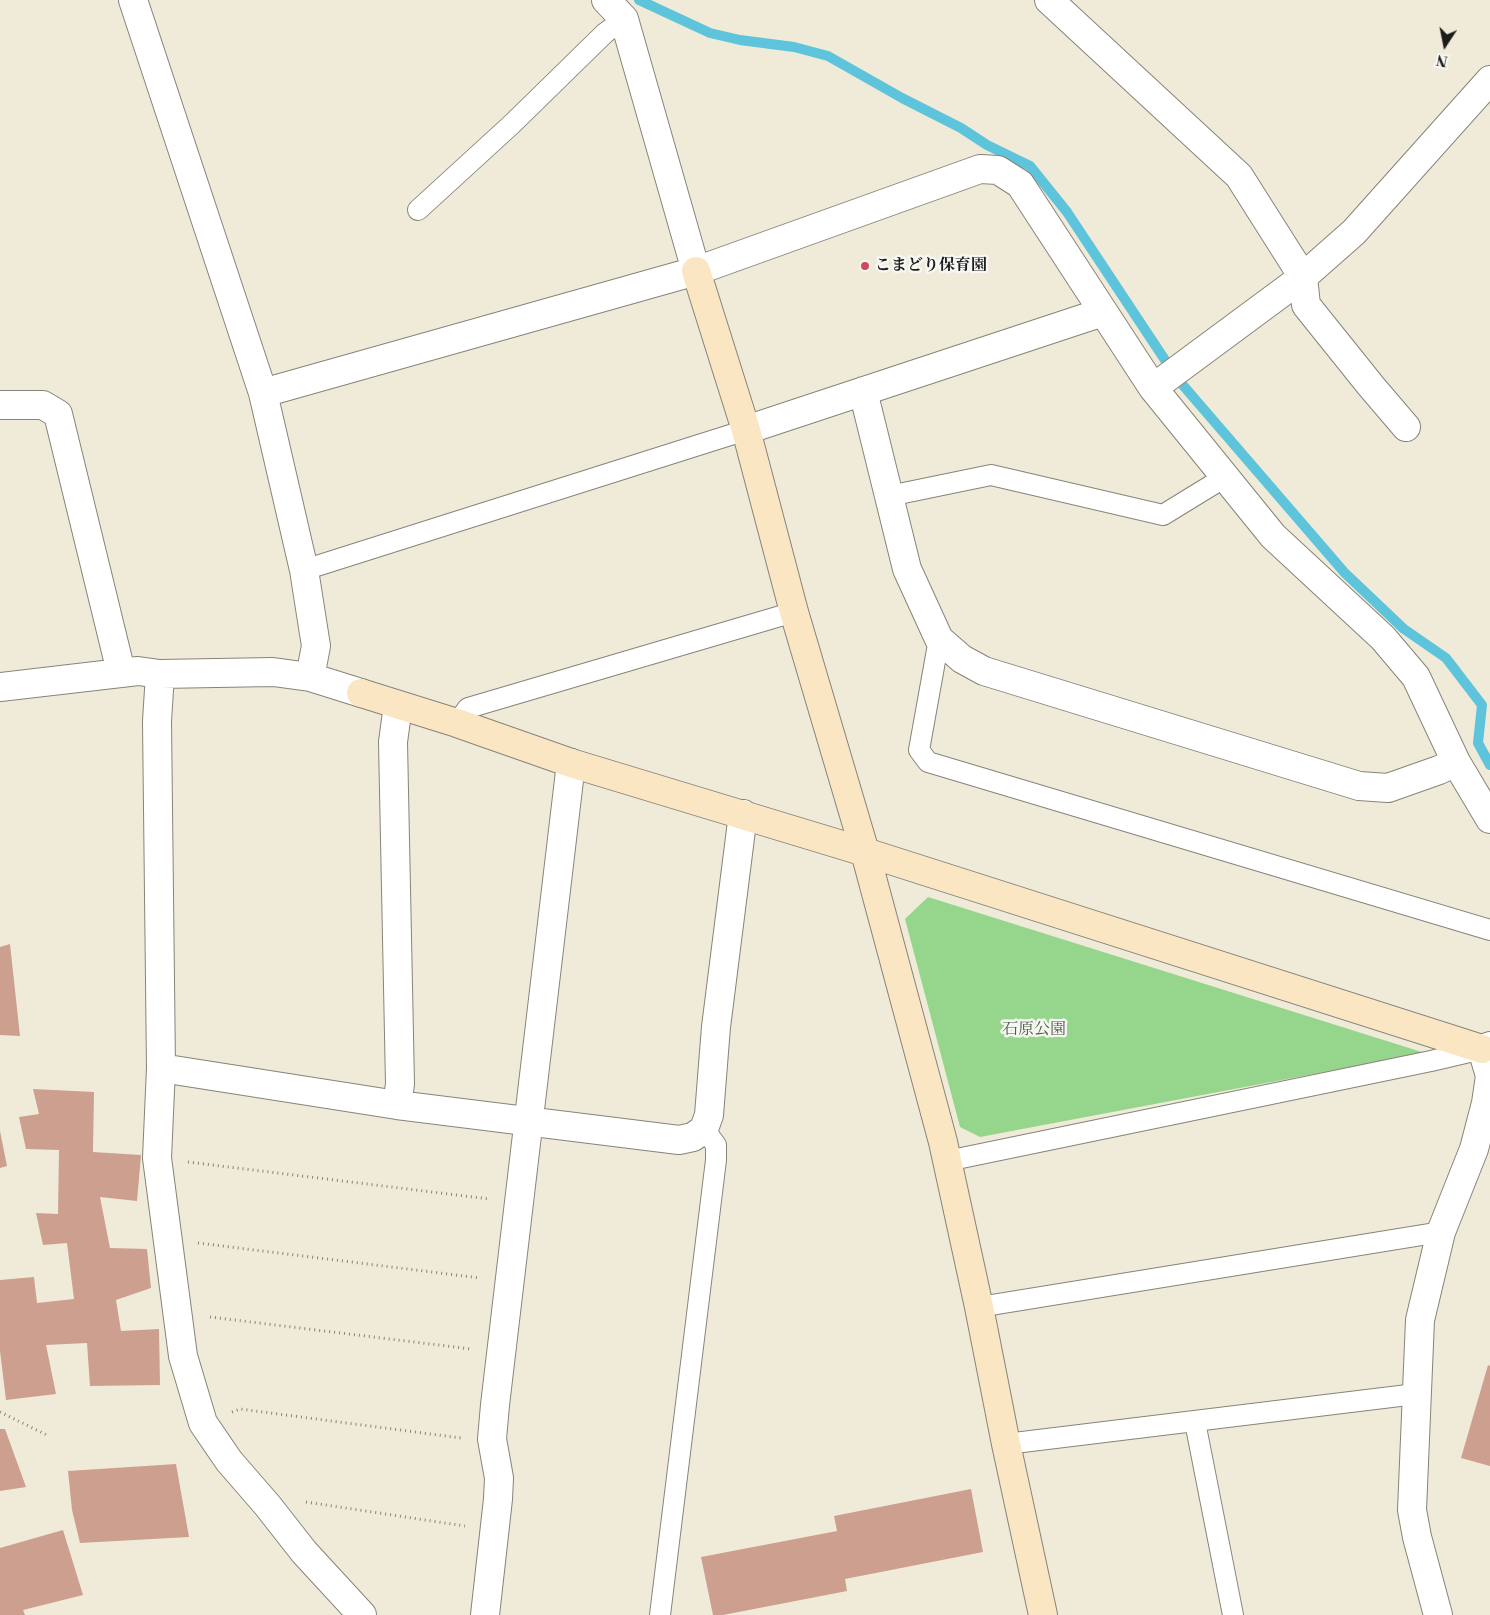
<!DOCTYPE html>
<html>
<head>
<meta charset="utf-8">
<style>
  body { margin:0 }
  #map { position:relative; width:1490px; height:1615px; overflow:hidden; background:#f0ebd8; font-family:"Libre Bodoni",serif }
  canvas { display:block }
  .north { position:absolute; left:1420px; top:20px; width:50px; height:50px; -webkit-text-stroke:4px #f6f6f2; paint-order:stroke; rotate:191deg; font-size:14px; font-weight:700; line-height:20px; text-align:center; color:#1c1c1c }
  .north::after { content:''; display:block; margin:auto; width:18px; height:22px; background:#1c1c1c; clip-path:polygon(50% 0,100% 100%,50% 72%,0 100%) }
</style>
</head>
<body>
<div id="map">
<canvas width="1490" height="1615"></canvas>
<div class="north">N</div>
</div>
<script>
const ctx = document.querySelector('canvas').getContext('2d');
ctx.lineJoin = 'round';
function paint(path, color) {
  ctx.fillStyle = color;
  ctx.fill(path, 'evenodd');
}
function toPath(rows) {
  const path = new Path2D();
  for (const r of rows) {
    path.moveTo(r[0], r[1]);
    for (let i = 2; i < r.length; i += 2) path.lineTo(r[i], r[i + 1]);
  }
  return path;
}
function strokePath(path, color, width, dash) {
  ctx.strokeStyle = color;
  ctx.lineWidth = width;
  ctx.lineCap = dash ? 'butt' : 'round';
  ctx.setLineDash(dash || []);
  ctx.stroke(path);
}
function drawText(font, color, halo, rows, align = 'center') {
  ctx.font = font + ' "Libre Bodoni","Noto Serif JP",serif';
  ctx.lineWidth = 5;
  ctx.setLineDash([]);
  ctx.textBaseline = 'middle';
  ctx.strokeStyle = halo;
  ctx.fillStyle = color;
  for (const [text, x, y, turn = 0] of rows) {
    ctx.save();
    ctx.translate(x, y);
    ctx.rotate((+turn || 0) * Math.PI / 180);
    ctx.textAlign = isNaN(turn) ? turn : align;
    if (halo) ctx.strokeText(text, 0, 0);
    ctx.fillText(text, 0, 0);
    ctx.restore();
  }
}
paint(toPath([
  [928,897,1425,1053,980,1137,960,1127,905,919]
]), '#96d68c');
strokePath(toPath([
  [639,0,710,33,740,40,794,47,828,56,902,98,961,128,987,145,1030,166,1067,212,1165,360],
  [1181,383,1344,572,1404,629,1446,658,1482,705,1478,743,1490,765]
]), '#5ec4db', 10);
paint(toPath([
  [10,944,20,1036,0,1035,0,947],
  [33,1089,94,1092,93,1152,141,1155,137,1201,100,1197,110,1248,147,1249,151,1288,116,1300,121,1331,159,1329,160,1385,90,1386,87,1343,46,1345,56,1394,6,1400,0,1351,0,1280,34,1277,37,1303,74,1299,67,1243,43,1245,36,1213,58,1214,59,1150,26,1149,19,1117,39,1114],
  [0,1131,7,1166,0,1168],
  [1488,1365,1490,1366,1490,1466,1461,1458],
  [0,1429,5,1429,26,1487,0,1491],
  [176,1464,189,1537,80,1543,72,1510,68,1471],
  [971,1489,983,1552,845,1579,847,1591,723,1615,713,1615,701,1557,837,1531,834,1516],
  [63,1530,83,1595,23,1610,25,1615,0,1615,0,1548]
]), '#cd9f8e');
const lane = toPath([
  [418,210,512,124,605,33,624,19],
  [889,496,991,475,1163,515,1225,477],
  [304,570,746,430],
  [939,639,919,750,928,762,1490,930],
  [457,723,468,708,794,612],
  [947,1161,1431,1061,1482,1049],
  [979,1307,1441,1232],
  [1195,1422,1233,1615],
  [1006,1444,1416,1394],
  [660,1615,716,1160,716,1145,704,1129]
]);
const street = toPath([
  [133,0,263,393],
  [606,0,624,19,696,271],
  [1049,0,1239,176,1303,277,1306,305,1371,386,1406,427],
  [1153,388,1303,277,1354,232,1490,80],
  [863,391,907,569,939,639,962,659,984,671,1359,786,1388,788,1439,770,1456,762],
  [0,405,43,405,58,414,121,672],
  [746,430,1103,312],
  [160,674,157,721,161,1068,157,1158,183,1356,203,1423,229,1461,268,1506,304,1552,362,1615],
  [310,677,316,646,304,570,263,393,696,271,980,169,998,170,1020,184,1153,388,1273,536,1383,638,1416,677,1456,762,1490,819],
  [0,687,138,671,160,674,273,672,310,677,361,693],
  [161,1068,397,1105,679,1140,693,1137,704,1129,709,1115,716,1027,743,814],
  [397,1105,400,1084,393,742,398,705],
  [485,1615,498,1499,499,1478,492,1439,495,1405,571,763],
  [1438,1615,1417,1537,1412,1510,1420,1320,1441,1232,1474,1149,1486,1103,1490,1076,1482,1049,1490,1046]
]);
const secondary = toPath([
  [696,271,746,430,794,612,865,852,943,1142,979,1307,1006,1444,1043,1615],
  [361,693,457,723,571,763,865,852,1482,1049]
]);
strokePath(lane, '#86847a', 22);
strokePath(street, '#86847a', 30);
strokePath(secondary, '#86847a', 30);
strokePath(toPath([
  [188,1162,489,1199],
  [198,1243,480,1278],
  [210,1317,471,1349],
  [0,1412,49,1436],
  [232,1412,240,1409,461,1438],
  [306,1502,465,1526]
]), '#86847a', 3, [1, 4]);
strokePath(lane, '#fff', 20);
strokePath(street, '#fff', 28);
strokePath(secondary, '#fbe6c4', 28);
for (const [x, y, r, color] of [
  [865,266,5,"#d1495b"]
]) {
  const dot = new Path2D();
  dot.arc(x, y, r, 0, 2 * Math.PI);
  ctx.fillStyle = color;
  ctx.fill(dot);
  strokePath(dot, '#f6f6f2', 2);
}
drawText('bold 16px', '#1c1c1c', '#f6f6f2', [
  ["こまどり保育園",875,266]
], 'left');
drawText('16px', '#475d43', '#f6f6f2', [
  ["石原公園",1034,1030]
]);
</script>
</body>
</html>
